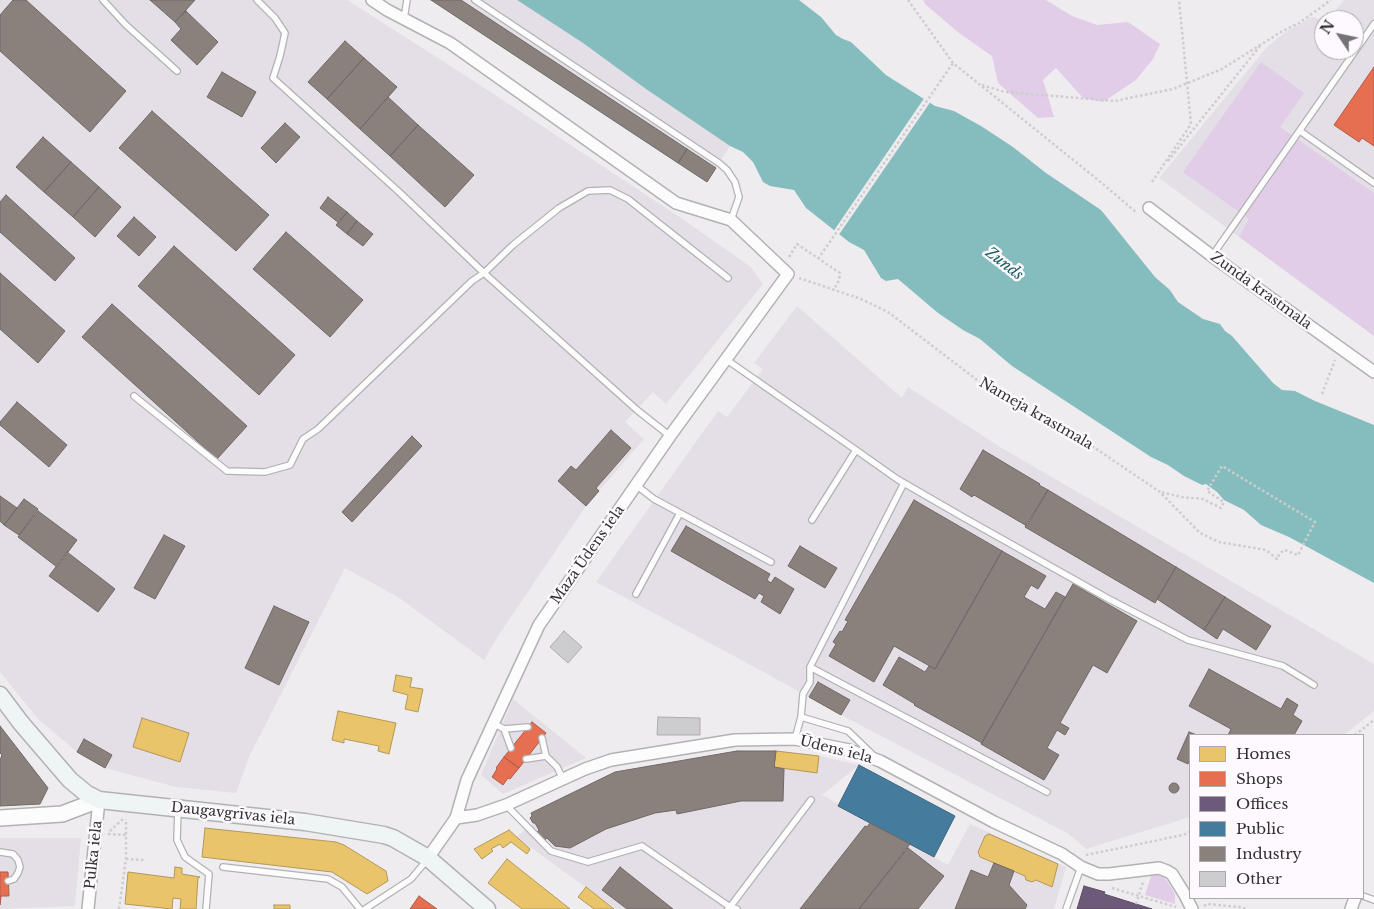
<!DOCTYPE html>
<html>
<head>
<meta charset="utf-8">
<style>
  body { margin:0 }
  #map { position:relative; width:1374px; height:909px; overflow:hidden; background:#efecf0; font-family:"Libre Baskerville",serif }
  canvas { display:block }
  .legend { position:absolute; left:1189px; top:734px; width:175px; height:165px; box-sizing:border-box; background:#fdf9fe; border:1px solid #aca9ac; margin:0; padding:6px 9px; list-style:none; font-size:15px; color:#323032 }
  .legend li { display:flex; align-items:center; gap:10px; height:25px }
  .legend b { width:25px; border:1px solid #aca9ac }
  .north { position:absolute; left:1314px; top:10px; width:50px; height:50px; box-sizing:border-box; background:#fdf9fe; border:1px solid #aca9ac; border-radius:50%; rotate:304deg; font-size:14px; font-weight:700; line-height:20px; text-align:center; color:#323032 }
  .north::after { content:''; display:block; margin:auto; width:18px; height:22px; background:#747274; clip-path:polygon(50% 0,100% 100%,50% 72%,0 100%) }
</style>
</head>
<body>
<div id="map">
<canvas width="1374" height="909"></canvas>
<ul class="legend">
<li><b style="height:14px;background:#e9c46a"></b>Homes</li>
<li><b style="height:14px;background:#e76f51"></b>Shops</li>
<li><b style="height:14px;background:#6d597a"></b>Offices</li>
<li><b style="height:14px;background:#457b9d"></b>Public</li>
<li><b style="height:14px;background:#8a817c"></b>Industry</li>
<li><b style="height:14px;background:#cdccce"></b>Other</li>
</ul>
<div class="north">N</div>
</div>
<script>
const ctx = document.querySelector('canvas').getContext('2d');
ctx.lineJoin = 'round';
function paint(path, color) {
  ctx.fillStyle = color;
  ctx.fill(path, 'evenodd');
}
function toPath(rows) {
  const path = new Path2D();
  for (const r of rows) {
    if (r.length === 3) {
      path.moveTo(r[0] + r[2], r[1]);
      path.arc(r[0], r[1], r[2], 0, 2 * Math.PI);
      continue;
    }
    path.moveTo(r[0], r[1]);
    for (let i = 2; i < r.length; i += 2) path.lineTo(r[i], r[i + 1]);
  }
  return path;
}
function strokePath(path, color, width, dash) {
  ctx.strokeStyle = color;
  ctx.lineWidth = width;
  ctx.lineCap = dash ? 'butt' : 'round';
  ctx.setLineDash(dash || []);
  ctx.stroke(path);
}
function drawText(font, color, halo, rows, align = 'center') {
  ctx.font = font + ' "Libre Baskerville",serif';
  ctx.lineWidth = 5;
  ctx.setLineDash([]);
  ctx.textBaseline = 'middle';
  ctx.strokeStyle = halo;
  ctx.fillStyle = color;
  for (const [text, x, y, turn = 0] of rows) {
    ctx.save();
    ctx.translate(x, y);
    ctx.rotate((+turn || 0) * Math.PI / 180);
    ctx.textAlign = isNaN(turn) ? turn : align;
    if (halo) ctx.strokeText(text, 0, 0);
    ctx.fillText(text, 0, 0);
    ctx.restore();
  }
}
paint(toPath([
  [0,0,347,0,474,81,681,218,751,267,763,284,666,404,653,392,625,422,644,439,586,506,498,636,484,660,398,597,345,568,249,757,236,793,176,787,105,768,77,752,38,719,0,672],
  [431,0,517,0,583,43,646,89,730,146,707,182],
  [1344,0,1374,0,1374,336,1159,178,1267,47,1284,33,1312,17,1324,20,1324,50,1354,50,1354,20,1328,20],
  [797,306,902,398,908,387,1000,447,1374,664,1374,711,1344,735,1190,735,1190,817,1086,849,1069,834,841,715,760,670,596,582,718,411,727,417,763,369,754,363],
  [513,699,586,758,503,794,481,775],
  [737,751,776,751,819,756,859,765,822,795,948,865,970,824,1066,867,1054,909,616,909,516,837,533,824,530,818,532,816,531,813,615,772],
  [0,838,81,838,75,906,0,909]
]), '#e4dee6');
paint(toPath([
  [923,0,1046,0,1072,16,1097,25,1128,22,1160,44,1153,59,1136,80,1103,102,1083,98,1056,68,1043,80,1054,117,1038,118,998,83,992,56,959,33,925,4],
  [1261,62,1304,93,1280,127,1374,193,1374,336,1239,237,1249,219,1183,172],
  [1152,873,1156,873,1162,875,1168,882,1175,894,1175,904,1145,895]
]), '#e1cde7');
paint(toPath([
  [517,0,799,0,821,17,836,35,843,39,851,42,886,75,935,106,954,111,981,126,1013,147,1046,173,1101,210,1155,277,1170,290,1178,302,1203,319,1220,324,1225,331,1232,336,1273,383,1282,390,1295,391,1315,401,1374,425,1374,583,1289,537,1261,525,1244,510,1224,500,1217,492,1206,484,1202,485,1184,476,1168,465,1151,457,1012,366,980,339,963,330,938,313,898,279,886,281,881,278,864,250,849,242,806,208,794,190,770,186,763,182,753,162,743,152,730,146,646,89,583,43]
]), '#85bdbe');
paint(toPath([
  [925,97,931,101,838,236,833,232]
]), '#efecf0');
const homes = toPath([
  [396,675,412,678,410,687,423,689,418,712,405,709,408,695,393,691,396,675],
  [338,711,396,723,389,754,378,751,379,746,344,739,344,743,332,740,338,711],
  [142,718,189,733,180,762,133,747,142,718],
  [776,751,819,756,817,773,774,767,776,751],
  [205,828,336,842,344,845,386,871,388,881,367,894,332,872,202,857,205,828],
  [509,830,530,849,527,854,511,842,503,848,500,844,491,849,493,851,482,859,474,849,509,830],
  [989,834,1058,864,1052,887,1036,880,1032,882,1026,880,1025,876,980,857,978,852,985,836,989,834],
  [507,859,570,909,522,909,488,883,507,859],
  [175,867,182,868,182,874,200,877,198,878,196,909,180,909,181,899,173,898,172,909,125,904,128,872,174,878,175,867],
  [586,887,614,909,594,909,578,897,586,887],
  [274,905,290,905,290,909,274,909,274,905]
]);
paint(homes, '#e9c46a');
strokePath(homes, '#b29859', 1);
const shops = toPath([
  [1374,67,1374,146,1362,138,1359,142,1334,125,1374,67],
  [532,722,546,733,519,768,504,757,532,722],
  [504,757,519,768,510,779,508,778,503,785,492,777,497,769,496,768,504,757],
  [0,872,8,872,9,896,1,896,0,905,0,872],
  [419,896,437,909,410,909,419,896]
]);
paint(shops, '#e76f51');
strokePath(shops, '#b15c48', 1);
const offices = toPath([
  [1084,886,1105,892,1104,894,1152,909,1077,909,1084,886]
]);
paint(offices, '#6d597a');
strokePath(offices, '#5b4d64', 1);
const public = toPath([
  [859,765,955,816,934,857,838,806,859,765]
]);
paint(public, '#457b9d');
strokePath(public, '#3f647d', 1);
const industry = toPath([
  [13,0,26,0,126,91,90,132,0,51,0,15,13,0],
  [150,0,195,0,175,22,150,0],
  [431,0,461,0,687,149,678,163,431,0],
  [186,11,218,42,197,65,171,40,181,29,175,22,186,11],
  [345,41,364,58,327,99,308,82,345,41],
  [364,58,397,87,360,129,327,99,364,58],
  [222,72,256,92,242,117,207,97,222,72],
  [388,97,418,125,390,156,360,129,388,97],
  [152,111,269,215,236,251,119,148,152,111],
  [285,123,300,137,276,163,261,148,285,123],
  [418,125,474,175,445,207,390,156,418,125],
  [43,137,71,162,44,192,16,167,43,137],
  [687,149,716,168,707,182,678,163,687,149],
  [71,162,99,187,73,217,44,192,71,162],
  [99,187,121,207,95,237,73,217,99,187],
  [6,195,75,258,55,281,0,232,0,202,6,195],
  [328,197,347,212,339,223,320,208,328,197],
  [347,212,357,221,347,234,336,225,347,212],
  [134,217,156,237,139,256,117,236,134,217],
  [357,221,373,234,363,246,347,234,357,221],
  [286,232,363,300,330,337,253,269,286,232],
  [174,246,295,355,259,395,138,286,174,246],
  [0,273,65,331,38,363,0,329,0,273],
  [112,304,247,426,217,459,82,337,112,304],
  [17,402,67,445,49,467,0,425,0,422,17,402],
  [611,430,631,448,596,488,599,491,586,506,558,481,571,466,576,470,611,430],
  [412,436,422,446,352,522,342,512,412,436],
  [983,450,1040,484,1039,485,1048,490,1027,526,974,495,972,497,960,489,983,450],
  [1048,490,1176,567,1155,603,1025,527,1048,490],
  [0,496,17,508,4,525,0,521,0,496],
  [24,499,38,509,19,535,4,525,24,499],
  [914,500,1002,551,935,669,894,646,874,682,829,656,836,644,833,642,840,631,842,632,848,621,845,620,914,500],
  [38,511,77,540,57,567,18,537,38,511],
  [686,526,770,574,767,580,771,583,775,577,794,589,780,614,761,602,764,596,759,593,755,599,671,551,686,526],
  [164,535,185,546,155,599,134,588,164,535],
  [800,546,837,568,825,588,788,566,800,546],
  [1002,551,1046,576,1038,589,1031,585,1024,597,1045,609,1056,592,1065,597,982,743,914,705,915,704,883,685,899,657,925,672,929,666,935,669,1002,551],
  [67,552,115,589,98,612,49,576,67,552],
  [1176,567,1225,597,1204,630,1157,599,1176,567],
  [1073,584,1137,621,1107,673,1093,665,1060,723,1069,728,1065,735,1057,730,1047,748,1059,755,1044,780,981,744,1073,584],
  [1225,597,1271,626,1256,650,1223,629,1217,639,1204,630,1225,597],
  [274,606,309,622,279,685,245,668,274,606],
  [1209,669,1281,709,1287,698,1298,705,1293,715,1302,721,1294,735,1228,735,1231,729,1189,706,1209,669],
  [818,682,850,700,841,715,809,697,818,682],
  [0,726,48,788,40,804,0,806,0,760,2,755,0,753,0,726],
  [1189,732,1197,735,1190,735,1190,760,1188,764,1177,759,1189,732],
  [84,739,112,755,105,768,77,752,84,739],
  [737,751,776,751,774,767,784,769,783,801,741,801,677,814,676,810,655,813,606,829,570,848,555,846,547,838,545,840,537,832,539,830,535,823,533,823,530,818,532,816,531,813,615,772,737,751],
  [1174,788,5],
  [870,823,910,844,859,909,800,909,865,826,867,827,870,823],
  [908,848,944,876,918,909,859,909,908,848],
  [994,863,1014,871,1009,885,1027,905,1025,909,955,909,971,870,988,877,994,863],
  [620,867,673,909,627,909,602,890,620,867]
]);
paint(industry, '#8a817c');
strokePath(industry, '#706966', 1);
const building = toPath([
  [564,631,582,647,568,663,550,647,564,631],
  [658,717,700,718,700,735,657,735,658,717]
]);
paint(building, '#cdccce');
strokePath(building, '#adabad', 1);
const service = toPath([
  [103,0,126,25,177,71],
  [257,0,275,18,285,33,280,56,273,78,398,191,484,273,637,410,670,436],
  [475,0,719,163,727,170,735,182,739,197,731,220],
  [404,19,407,0],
  [1300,131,1374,183],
  [1212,256,1374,24],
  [727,360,856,450,812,520],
  [134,396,227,471,265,472,290,465,303,439,318,429,472,281,484,273,513,245,559,208,588,191,610,190,628,199,728,278],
  [856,450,897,479,961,516,1107,598,1188,640,1283,666,1314,685],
  [636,485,654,499,771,562],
  [636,594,680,513],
  [810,667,1047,792],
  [801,717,803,694,810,682,810,667,904,483],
  [493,723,504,729,511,748],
  [504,729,528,727],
  [542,738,546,756],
  [795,739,801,717,848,731,874,756],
  [526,759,546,756,557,767,563,779],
  [506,805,551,851,588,862,642,846,730,907,728,909],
  [178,809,177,840,185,857,209,874,206,909],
  [0,852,13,854,18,860,20,867,18,873,14,879,8,881],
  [223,867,328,879,342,887,360,909],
  [1363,896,1374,900],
  [365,909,411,879,427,860],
  [737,909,730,907,811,800],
  [1066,909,1081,867]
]);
const minor = toPath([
  [372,0,387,10,450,43,676,203,731,220,788,274,670,436,539,625,467,780,456,818,428,858],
  [1149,208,1212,256,1374,372],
  [456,818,477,815,506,805,585,769,611,760,735,740,795,739,849,750,880,761,994,822,1062,854,1081,867,1098,874,1109,874,1159,868,1167,871,1172,874,1185,895,1192,909],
  [88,909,99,800],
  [1351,909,1355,898]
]);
const tertiary = toPath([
  [0,818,62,814,99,800]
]);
const secondary = toPath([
  [0,695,21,723,70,780,87,794,99,800,305,822,384,835,393,838,428,858,487,909]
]);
strokePath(service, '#b2b1b3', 8);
strokePath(minor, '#b2b1b3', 14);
strokePath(tertiary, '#b2b1b3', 18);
strokePath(secondary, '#b2b1b3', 19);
strokePath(toPath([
  [908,0,953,63,1103,184,1137,213],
  [982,85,1005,92,1115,101,1173,89,1222,69,1281,32,1299,23,1331,0],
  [1168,161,1260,46],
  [1152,182,1191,124,1179,0],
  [789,257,797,244,840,273,839,280,834,290],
  [818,259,953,63],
  [799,278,861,299,888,312,981,383,1092,446,1160,492,1200,533,1219,542,1266,550,1277,559,1280,553,1285,550,1298,555,1315,522,1222,466,1207,491,1224,502,1221,508,1203,499,1182,497,1160,492],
  [1322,394,1335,360],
  [1355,735,1374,720],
  [110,831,124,818],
  [108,834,126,835],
  [1086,855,1183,835,1190,832],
  [126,859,144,860],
  [1112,888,1176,907],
  [1136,904,1143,882],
  [1204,906,1207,904,1240,907,1247,909],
  [119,909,126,859,126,819]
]), '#cdcdcd', 2.5, [2.5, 2.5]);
strokePath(service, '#fdfcfd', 5.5);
strokePath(minor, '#fdfcfd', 11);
strokePath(tertiary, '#fdfcfd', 15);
strokePath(secondary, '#eff4f4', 16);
drawText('14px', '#323032', '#fdf9fe', [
  ["Zunda krastmala",1261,291,36],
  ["Nameja krastmala",1036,414,30],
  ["Mazā Ūdens iela",588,555,-55],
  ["Ūdens iela",836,750,14],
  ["Daugavgrīvas iela",233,814,6],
  ["Pulka iela",94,855,-84]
]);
drawText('italic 15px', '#1d6060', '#fdf9fe', [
  ["Zunds",1004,264,38]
]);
</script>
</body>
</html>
